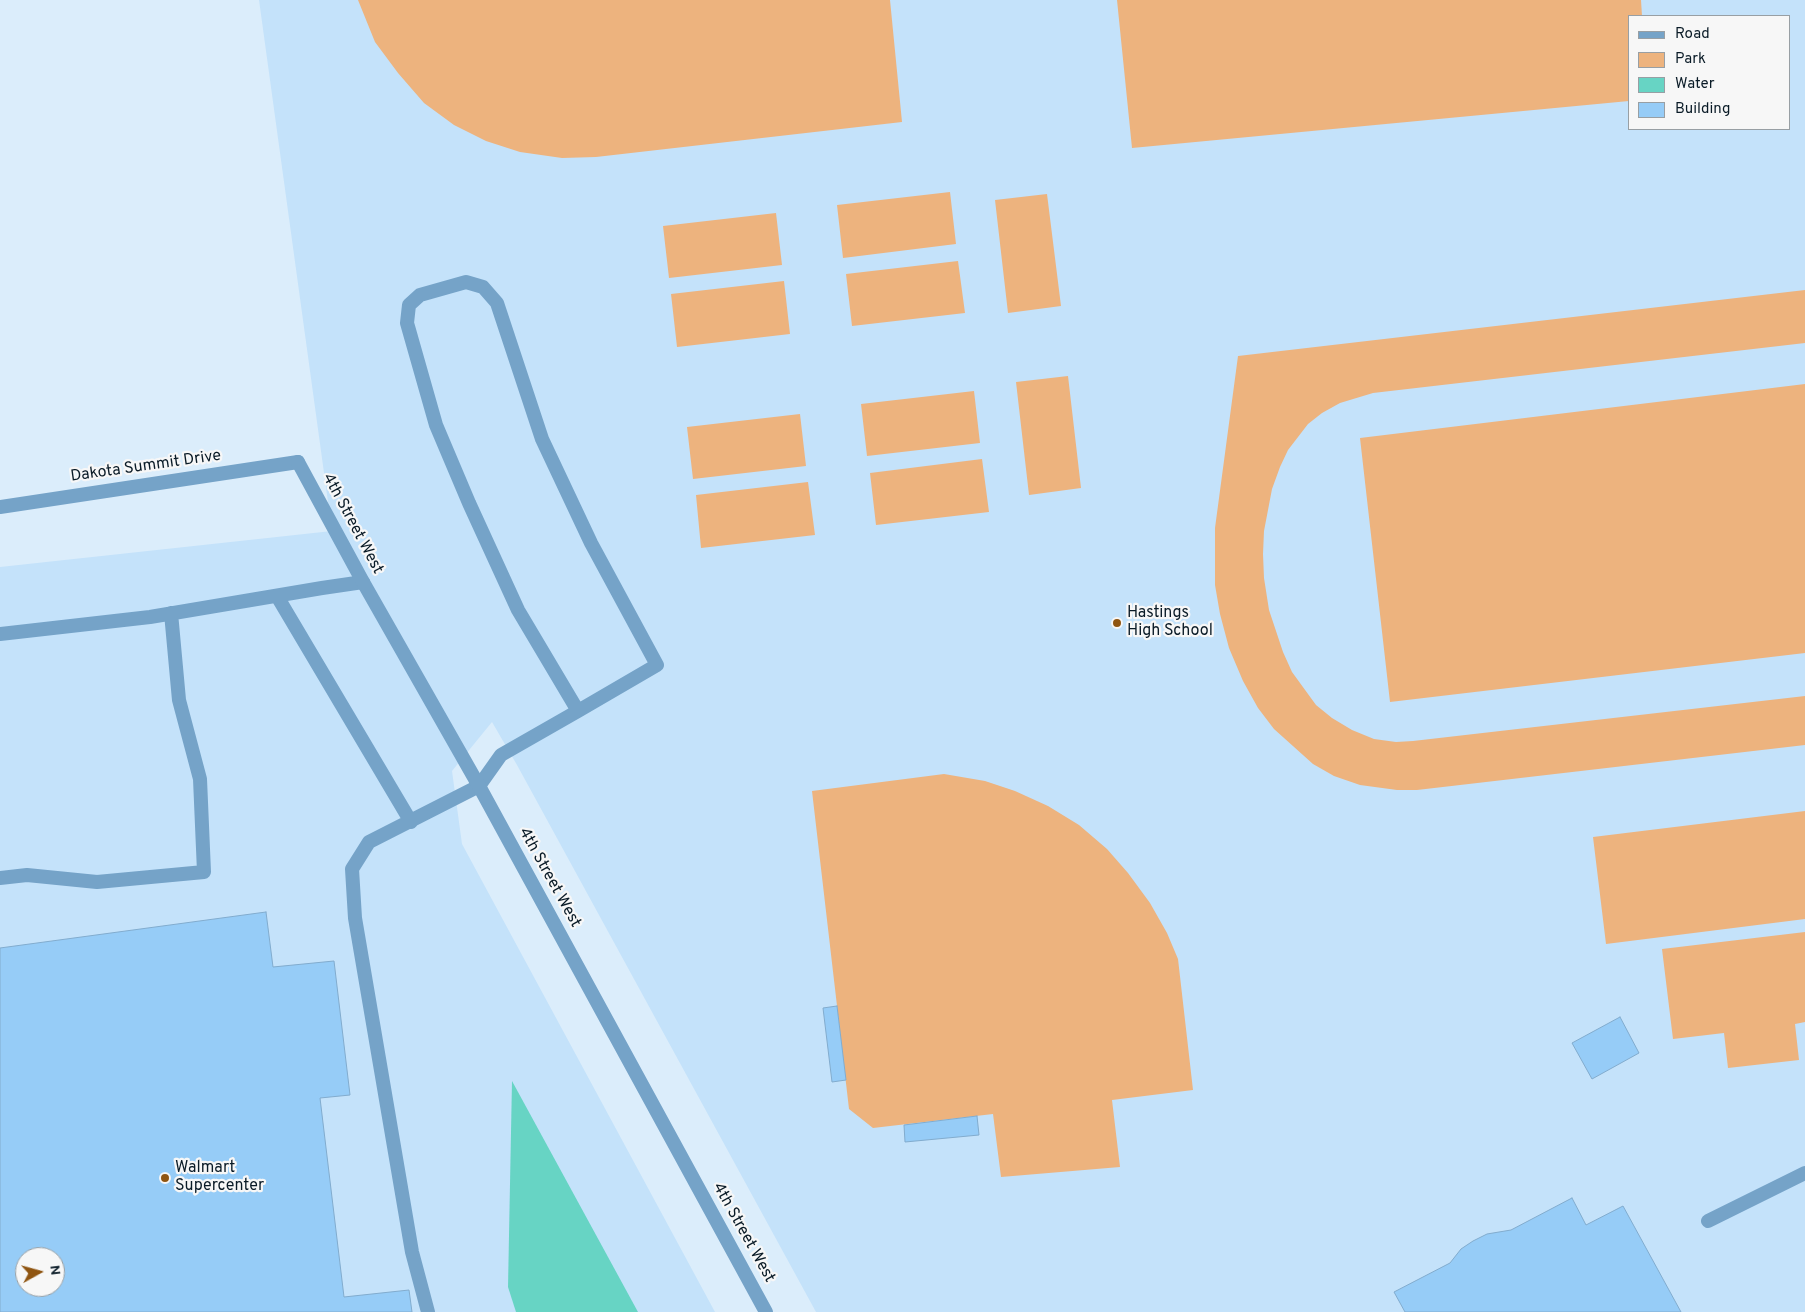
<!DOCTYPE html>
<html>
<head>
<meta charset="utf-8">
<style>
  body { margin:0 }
  #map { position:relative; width:1805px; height:1312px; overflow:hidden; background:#dbedfb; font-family:Overpass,sans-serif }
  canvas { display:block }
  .legend { position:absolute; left:1628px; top:15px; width:162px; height:115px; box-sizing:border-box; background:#f7f7f7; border:1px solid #989fa4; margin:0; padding:6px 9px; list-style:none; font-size:15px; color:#0a1b27 }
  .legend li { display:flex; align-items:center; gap:10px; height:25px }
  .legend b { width:25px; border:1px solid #989fa4 }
  .north { position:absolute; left:15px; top:1247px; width:50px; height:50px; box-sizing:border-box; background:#f7f7f7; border:1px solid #989fa4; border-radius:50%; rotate:83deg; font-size:14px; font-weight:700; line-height:20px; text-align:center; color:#0a1b27 }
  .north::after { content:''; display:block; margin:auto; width:18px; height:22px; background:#8f5511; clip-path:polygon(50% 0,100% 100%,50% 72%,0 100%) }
</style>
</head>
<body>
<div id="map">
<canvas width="1805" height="1312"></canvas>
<ul class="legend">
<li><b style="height:6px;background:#75a3c8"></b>Road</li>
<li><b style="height:14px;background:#edb37e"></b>Park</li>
<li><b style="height:14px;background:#67d4c4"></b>Water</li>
<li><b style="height:14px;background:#96ccf7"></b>Building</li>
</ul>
<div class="north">N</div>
</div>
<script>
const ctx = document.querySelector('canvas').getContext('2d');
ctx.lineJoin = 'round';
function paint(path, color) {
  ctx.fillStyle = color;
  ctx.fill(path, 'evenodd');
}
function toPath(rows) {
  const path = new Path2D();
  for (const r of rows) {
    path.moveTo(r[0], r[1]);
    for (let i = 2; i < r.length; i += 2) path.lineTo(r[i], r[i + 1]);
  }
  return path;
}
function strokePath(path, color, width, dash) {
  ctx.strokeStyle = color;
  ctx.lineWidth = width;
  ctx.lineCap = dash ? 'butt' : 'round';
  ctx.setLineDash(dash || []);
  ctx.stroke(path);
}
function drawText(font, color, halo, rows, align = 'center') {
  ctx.font = font + ' Overpass,sans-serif';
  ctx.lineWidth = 4.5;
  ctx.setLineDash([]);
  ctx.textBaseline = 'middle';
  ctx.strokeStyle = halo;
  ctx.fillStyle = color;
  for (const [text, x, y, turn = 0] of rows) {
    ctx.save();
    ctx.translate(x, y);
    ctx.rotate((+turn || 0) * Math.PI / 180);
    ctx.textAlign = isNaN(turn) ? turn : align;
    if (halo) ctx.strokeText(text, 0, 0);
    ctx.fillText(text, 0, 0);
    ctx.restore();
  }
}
paint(toPath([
  [259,0,1805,0,1805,1312,816,1312,517,765,492,722,452,771,462,844,715,1312,0,1312,0,567,332,531],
  [1629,16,1789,16,1789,129,1629,129],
  [25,1257,55,1257,55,1287,25,1287]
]), '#c4e2fa');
paint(toPath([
  [358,0,890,0,902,122,596,157,562,158,520,152,486,141,454,125,424,103,398,73,375,42],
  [1117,0,1641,0,1642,16,1629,16,1629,101,1132,148],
  [950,192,956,244,843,258,837,205],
  [1047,194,1061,306,1008,313,995,200],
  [776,213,782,265,669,278,663,226],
  [958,261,965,313,852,326,846,274],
  [784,281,790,334,677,347,671,294],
  [1805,290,1805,343,1373,393,1340,403,1322,413,1308,424,1288,450,1280,467,1272,489,1264,531,1263,554,1264,578,1269,610,1283,652,1292,672,1316,705,1332,718,1352,730,1374,739,1396,742,1413,741,1805,696,1805,745,1417,790,1397,790,1360,785,1334,776,1313,764,1274,729,1258,708,1243,681,1229,648,1220,614,1215,585,1215,528,1238,356],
  [1068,376,1081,488,1029,495,1016,382],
  [1805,384,1805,653,1390,702,1360,438],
  [974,391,980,443,867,456,861,404],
  [800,414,806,466,693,479,687,427],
  [982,459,989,512,876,525,870,473],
  [808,482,815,535,701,548,696,495],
  [944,774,985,781,1015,791,1048,806,1079,825,1107,849,1128,873,1150,903,1167,933,1178,959,1193,1090,1112,1100,1120,1167,1001,1177,993,1114,873,1128,849,1109,812,791],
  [1805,811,1805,919,1606,944,1593,837],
  [1805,932,1805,1022,1795,1024,1799,1060,1728,1068,1724,1033,1673,1039,1662,949]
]), '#edb37e');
paint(toPath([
  [512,1081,638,1312,516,1312,508,1287]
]), '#67d4c4');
const building = toPath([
  [266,912,273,967,334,961,350,1095,320,1098,344,1297,409,1290,412,1312,0,1312,0,948,266,912],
  [25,1257,55,1257,55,1287,25,1287,25,1257],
  [837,1006,846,1080,832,1082,823,1008,837,1006],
  [1620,1017,1639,1053,1592,1079,1572,1043,1620,1017],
  [977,1116,979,1135,905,1142,904,1125,977,1116],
  [1572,1198,1586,1225,1623,1206,1681,1312,1405,1312,1394,1292,1450,1263,1461,1249,1473,1241,1487,1234,1511,1230,1572,1198]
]);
paint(building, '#96ccf7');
strokePath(building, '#82acce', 1);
strokePath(toPath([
  [277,596,411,822],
  [0,634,150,617,322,588,363,582],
  [0,878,27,875,97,882,204,872,200,779,179,700,171,613],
  [1708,1221,1805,1173],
  [428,1312,412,1252,355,918,352,869,369,842,479,786,501,755,578,711,657,665,591,543,542,439,497,303,483,287,466,282,420,295,409,305,407,323,436,425,469,503,518,610,578,711]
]), '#75a3c8', 14);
strokePath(toPath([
  [0,507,298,462]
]), '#75a3c8', 14);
strokePath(toPath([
  [298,462,363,582,479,786,766,1312]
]), '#75a3c8', 14);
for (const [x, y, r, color] of [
  [1117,623,5,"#8f5511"],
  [165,1178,5,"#8f5511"]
]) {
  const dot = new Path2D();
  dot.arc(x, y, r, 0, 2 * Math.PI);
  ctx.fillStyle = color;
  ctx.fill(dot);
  strokePath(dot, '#f7f7f7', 2);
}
drawText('16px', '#0a1b27', '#f7f7f7', [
  ["Dakota Summit Drive",146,467,-8],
  ["4th Street West",352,524,62],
  ["4th Street West",549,878,61],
  ["4th Street West",743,1233,61]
]);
drawText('16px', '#0a1b27', '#f7f7f7', [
  ["Hastings",1127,614],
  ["High School",1127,632],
  ["Walmart",175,1169],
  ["Supercenter",175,1187]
], 'left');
</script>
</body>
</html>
